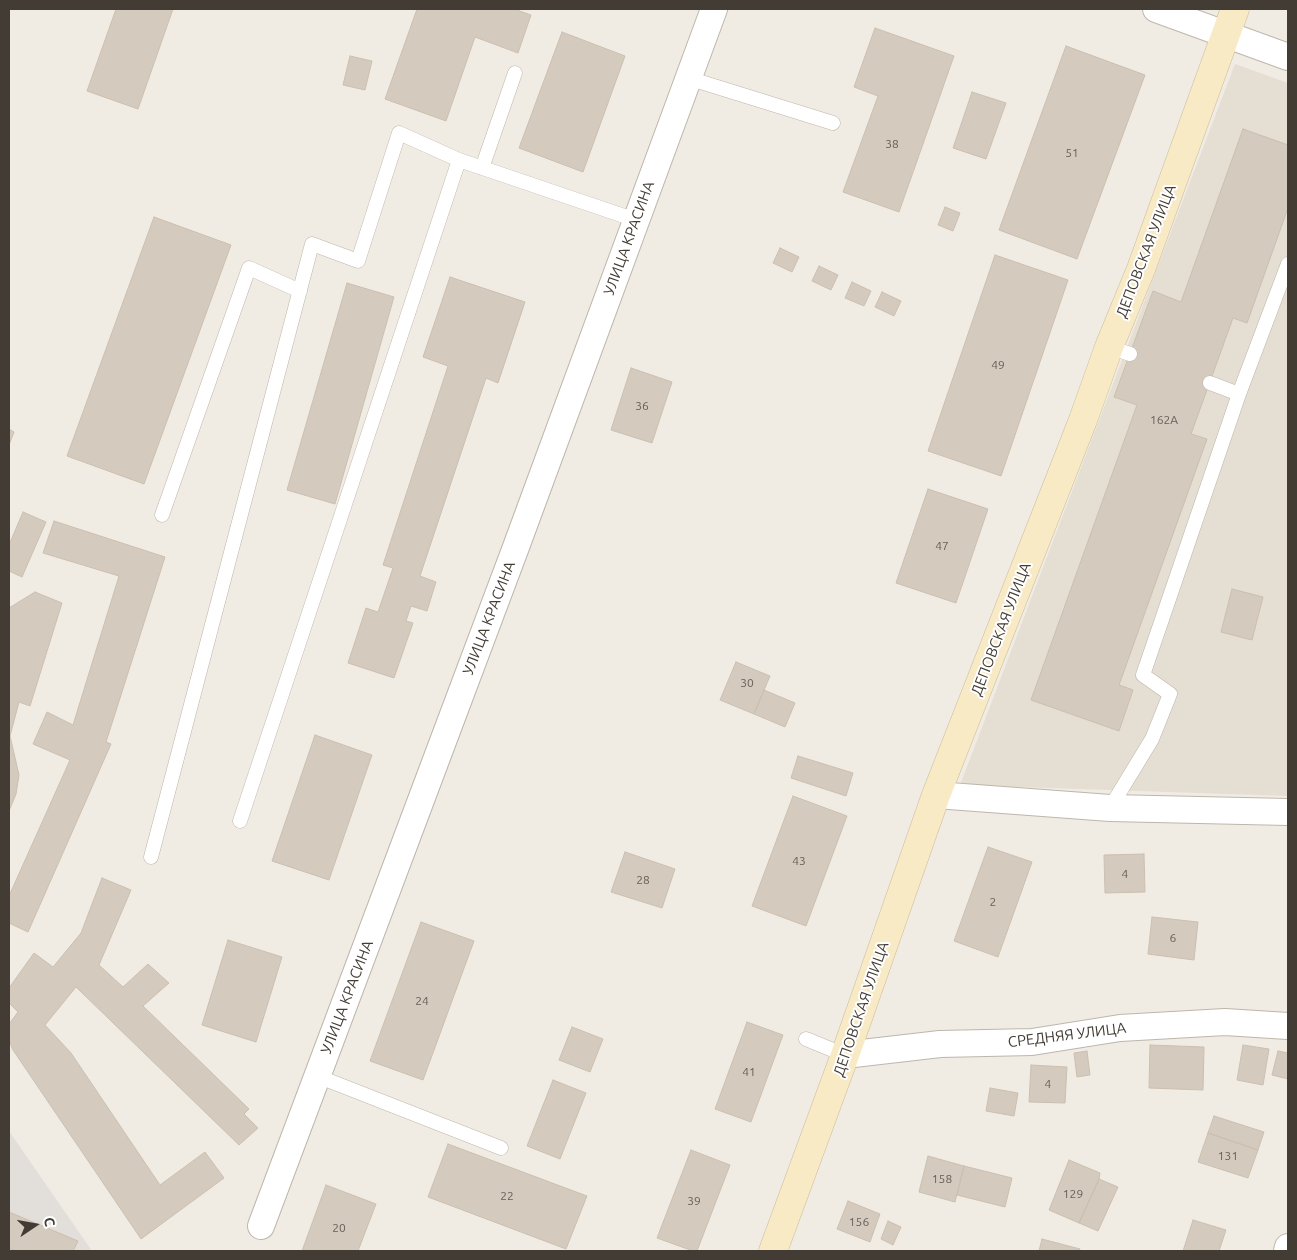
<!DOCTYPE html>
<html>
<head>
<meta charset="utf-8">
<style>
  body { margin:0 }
  #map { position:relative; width:1297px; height:1260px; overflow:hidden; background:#f0ece4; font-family:Ubuntu,sans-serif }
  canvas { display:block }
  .frame { position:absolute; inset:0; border:10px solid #423c35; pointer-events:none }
  .north { position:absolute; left:10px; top:1200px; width:50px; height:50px; -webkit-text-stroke:4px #fff; paint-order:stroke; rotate:78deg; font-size:14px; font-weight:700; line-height:20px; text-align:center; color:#423c35 }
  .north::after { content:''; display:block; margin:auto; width:18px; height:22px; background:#423c35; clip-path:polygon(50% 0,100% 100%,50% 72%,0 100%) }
</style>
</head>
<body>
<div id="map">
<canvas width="1297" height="1260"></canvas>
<div class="frame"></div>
<div class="north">С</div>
</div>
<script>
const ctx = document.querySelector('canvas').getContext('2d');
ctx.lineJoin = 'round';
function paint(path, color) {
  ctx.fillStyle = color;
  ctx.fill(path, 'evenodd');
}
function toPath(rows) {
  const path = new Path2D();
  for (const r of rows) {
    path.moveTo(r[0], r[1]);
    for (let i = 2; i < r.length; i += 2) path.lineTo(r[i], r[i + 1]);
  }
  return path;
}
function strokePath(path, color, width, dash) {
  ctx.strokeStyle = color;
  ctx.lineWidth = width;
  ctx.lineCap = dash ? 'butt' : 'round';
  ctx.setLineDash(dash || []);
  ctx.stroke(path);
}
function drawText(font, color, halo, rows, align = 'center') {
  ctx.font = font + ' Ubuntu,sans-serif';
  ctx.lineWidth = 4;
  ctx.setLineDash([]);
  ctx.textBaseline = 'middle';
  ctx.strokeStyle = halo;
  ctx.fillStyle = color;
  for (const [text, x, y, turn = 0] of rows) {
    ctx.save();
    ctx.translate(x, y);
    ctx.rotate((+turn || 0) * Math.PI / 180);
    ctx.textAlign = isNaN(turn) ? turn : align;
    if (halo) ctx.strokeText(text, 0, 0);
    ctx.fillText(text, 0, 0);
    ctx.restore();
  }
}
paint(toPath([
  [1235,64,1288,83,1288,796,960,785]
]), '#e4ded3');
paint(toPath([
  [9,1131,92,1251,9,1251]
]), '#e2ded9');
const building = toPath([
  [116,9,173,9,138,109,87,91,116,9],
  [417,9,514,9,531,15,518,53,475,37,446,121,385,99,417,9],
  [875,28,954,56,899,212,843,192,878,96,854,87,875,28],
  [562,32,625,56,583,172,519,148,562,32],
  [1066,46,1145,75,1077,259,999,230,1066,46],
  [350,56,372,61,365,90,343,85,350,56],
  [972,92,1006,103,986,159,953,148,972,92],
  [1243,129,1288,145,1288,208,1247,323,1233,318,1191,434,1207,439,1119,685,1133,690,1119,731,1031,700,1137,405,1114,397,1153,291,1181,302,1243,129],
  [945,207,960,213,953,231,938,225,945,207],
  [154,217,231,245,144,484,67,456,154,217],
  [780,248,799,257,792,272,773,263,780,248],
  [995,255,1068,280,1001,476,928,451,995,255],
  [819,266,838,275,831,290,812,281,819,266],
  [450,277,525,302,498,383,486,378,420,576,436,582,427,611,411,606,406,621,413,623,394,678,348,663,366,608,378,612,393,568,383,565,448,366,423,357,450,277],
  [852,282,871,291,864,306,845,298,852,282],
  [347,283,394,297,335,504,287,490,347,283],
  [882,292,901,301,894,316,875,307,882,292],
  [631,368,672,382,652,443,611,430,631,368],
  [9,429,14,432,9,445,9,429],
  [928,489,988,509,956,603,896,583,928,489],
  [23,512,46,522,22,577,9,571,9,545,23,512],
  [54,521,165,557,106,742,111,744,28,932,9,923,9,896,70,760,33,744,47,712,73,725,119,576,43,553,54,521],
  [1232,589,1263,597,1252,640,1221,632,1232,589],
  [35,592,62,603,30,706,19,702,10,736,19,775,16,794,9,811,9,608,35,592],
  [736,662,770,676,754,714,720,700,736,662],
  [764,690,795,703,785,727,754,714,764,690],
  [315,735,372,755,329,880,272,861,315,735],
  [798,756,853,773,846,796,791,778,798,756],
  [793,796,847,816,806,926,752,906,793,796],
  [988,847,1032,862,998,957,954,941,988,847],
  [625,852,675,869,662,908,611,892,625,852],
  [1144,854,1145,892,1105,893,1104,855,1144,854],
  [102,878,131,890,99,965,123,987,148,964,169,983,143,1006,249,1109,244,1114,258,1128,239,1145,76,987,45,1025,71,1053,160,1185,205,1152,224,1178,141,1239,13,1050,9,1040,9,1024,18,1012,9,1003,9,988,34,953,53,967,81,933,102,878],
  [1152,917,1198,922,1194,960,1148,954,1152,917],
  [421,922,474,941,423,1080,370,1061,421,922],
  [228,940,282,957,256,1042,202,1025,228,940],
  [747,1022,783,1035,751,1122,715,1109,747,1022],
  [572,1027,603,1039,590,1072,559,1060,572,1027],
  [1150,1045,1204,1047,1203,1090,1149,1088,1150,1045],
  [1243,1045,1269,1049,1263,1085,1237,1080,1243,1045],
  [1087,1051,1090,1075,1077,1077,1074,1053,1087,1051],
  [1278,1051,1288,1053,1288,1079,1272,1075,1278,1051],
  [1031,1065,1067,1067,1065,1103,1029,1102,1031,1065],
  [553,1080,586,1093,560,1159,527,1146,553,1080],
  [990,1088,1018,1093,1014,1116,986,1111,990,1088],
  [1214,1116,1264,1132,1258,1150,1208,1133,1214,1116],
  [1208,1133,1258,1150,1248,1178,1198,1162,1208,1133],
  [448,1144,587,1196,566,1249,428,1197,448,1144],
  [691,1150,730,1165,697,1251,693,1251,657,1238,691,1150],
  [928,1156,964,1166,955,1202,919,1192,928,1156],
  [1069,1160,1100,1173,1099,1179,1079,1223,1049,1210,1069,1160],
  [964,1166,1012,1178,1005,1207,957,1195,964,1166],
  [1099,1179,1118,1187,1098,1231,1079,1223,1099,1179],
  [326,1185,376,1204,358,1251,302,1251,326,1185],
  [848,1201,880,1214,870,1242,837,1229,848,1201],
  [9,1212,78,1241,73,1251,16,1251,9,1248,9,1212],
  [1193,1220,1226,1230,1219,1251,1183,1251,1193,1220],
  [888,1221,901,1227,893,1245,881,1239,888,1221],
  [1042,1239,1080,1249,1079,1251,1039,1251,1042,1239]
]);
paint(building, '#d4cabe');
strokePath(building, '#cbbfaf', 1);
const lane = toPath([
  [688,78,833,123],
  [482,168,515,73],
  [1109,347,1130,354],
  [1239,394,1288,264],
  [162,515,249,268,300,291],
  [1110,808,1152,739,1170,694,1143,675,1239,394,1210,383],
  [240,821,459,160,636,220],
  [151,857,312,244,358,261,399,133,459,160],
  [806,1039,845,1055],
  [317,1076,501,1148]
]);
const street = toPath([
  [1156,9,1288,57],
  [936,795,1110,808,1288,812],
  [845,1055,940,1044,1032,1042,1120,1028,1225,1022,1288,1026],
  [261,1226,516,547,714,9],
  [1287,1251,1288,1247]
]);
const secondary = toPath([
  [773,1251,845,1055,936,795,1083,420,1109,347,1141,269,1235,9]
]);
strokePath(lane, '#beb6ab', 15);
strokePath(street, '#beb6ab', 28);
strokePath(secondary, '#ccbc98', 29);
strokePath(lane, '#fff', 14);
strokePath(street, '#fff', 26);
strokePath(secondary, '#f9eac6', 28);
drawText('12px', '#666057', null, [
  ["38",892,144],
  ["51",1072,153],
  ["49",998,365],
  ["36",642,406],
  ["162А",1164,420],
  ["47",942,546],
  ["30",747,683],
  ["43",799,861],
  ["4",1125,874],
  ["28",643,880],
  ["2",993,902],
  ["6",1173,938],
  ["24",422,1001],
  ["41",749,1072],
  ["4",1048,1084],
  ["131",1228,1156],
  ["158",942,1179],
  ["129",1073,1194],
  ["22",507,1196],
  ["39",694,1201],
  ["156",859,1222],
  ["20",339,1228]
]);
drawText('15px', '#423c35', '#fff', [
  ["УЛИЦА КРАСИНА",629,238,-70],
  ["ДЕПОВСКАЯ УЛИЦА",1146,251,-69],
  ["УЛИЦА КРАСИНА",489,618,-69],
  ["ДЕПОВСКАЯ УЛИЦА",1001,629,-69],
  ["УЛИЦА КРАСИНА",347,997,-69],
  ["ДЕПОВСКАЯ УЛИЦА",861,1009,-71],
  ["СРЕДНЯЯ УЛИЦА",1067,1035,-7]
]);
</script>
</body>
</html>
